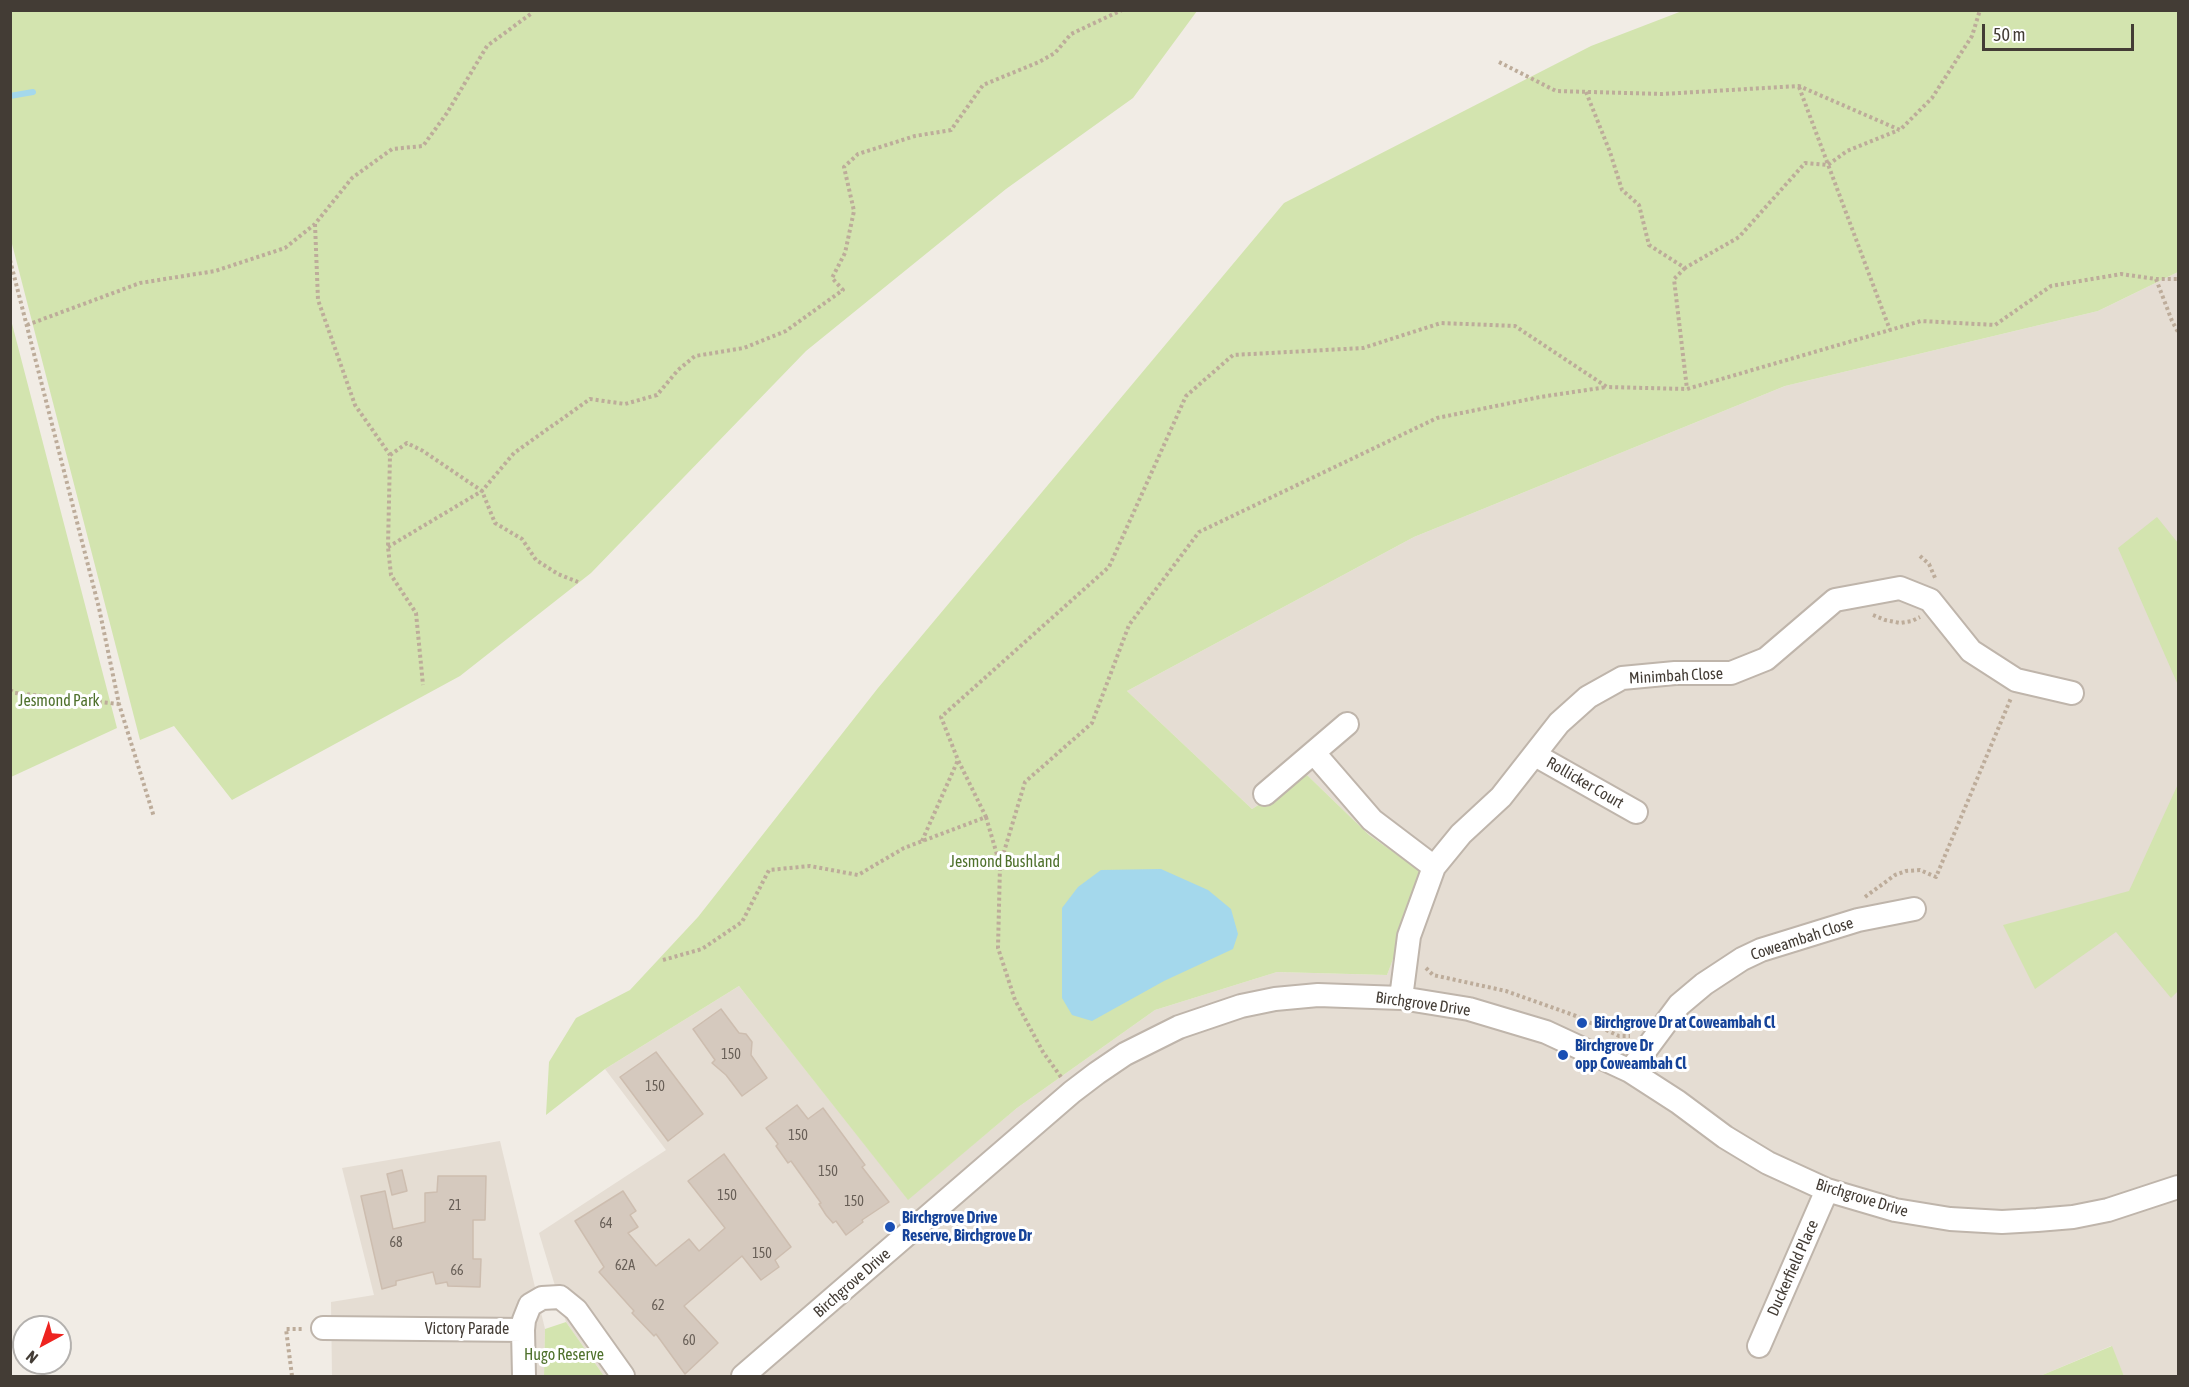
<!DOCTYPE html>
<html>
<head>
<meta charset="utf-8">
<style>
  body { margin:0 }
  #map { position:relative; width:2189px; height:1387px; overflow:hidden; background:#f1ece5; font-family:"Asap Condensed",sans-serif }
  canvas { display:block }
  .frame { position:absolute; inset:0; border:12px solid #433c35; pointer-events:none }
  .north { position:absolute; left:12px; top:1315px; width:60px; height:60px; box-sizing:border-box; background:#fff; border:2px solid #b4b1ae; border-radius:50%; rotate:220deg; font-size:16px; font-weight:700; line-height:24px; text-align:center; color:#433c35 }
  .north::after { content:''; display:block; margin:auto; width:21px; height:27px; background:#ee231f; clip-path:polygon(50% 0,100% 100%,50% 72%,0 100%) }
  .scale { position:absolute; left:1982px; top:24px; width:152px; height:27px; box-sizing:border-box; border:3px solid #433c35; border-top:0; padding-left:8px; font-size:18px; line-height:21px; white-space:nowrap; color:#433c35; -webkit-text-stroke:4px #fff; paint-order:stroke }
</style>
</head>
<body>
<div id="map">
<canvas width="2189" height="1387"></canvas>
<div class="frame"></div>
<div class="north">N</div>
<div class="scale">50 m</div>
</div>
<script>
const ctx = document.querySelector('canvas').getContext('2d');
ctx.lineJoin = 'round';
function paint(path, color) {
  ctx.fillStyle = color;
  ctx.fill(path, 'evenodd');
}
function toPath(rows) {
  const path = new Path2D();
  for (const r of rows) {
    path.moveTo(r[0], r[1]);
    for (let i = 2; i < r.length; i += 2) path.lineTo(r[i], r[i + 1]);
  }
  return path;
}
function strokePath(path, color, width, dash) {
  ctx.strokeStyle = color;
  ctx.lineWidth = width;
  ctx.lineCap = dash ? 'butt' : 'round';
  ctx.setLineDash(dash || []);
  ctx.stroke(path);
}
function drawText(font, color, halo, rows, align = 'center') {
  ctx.font = font + ' "Asap Condensed",sans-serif';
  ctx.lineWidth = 6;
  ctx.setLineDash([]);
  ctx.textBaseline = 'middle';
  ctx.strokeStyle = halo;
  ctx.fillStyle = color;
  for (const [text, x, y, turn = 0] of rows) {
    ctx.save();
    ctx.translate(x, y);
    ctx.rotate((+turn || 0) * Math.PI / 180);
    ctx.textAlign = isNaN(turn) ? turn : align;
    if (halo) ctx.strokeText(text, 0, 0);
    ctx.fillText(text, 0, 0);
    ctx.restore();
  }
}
paint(toPath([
  [2178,272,2178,1376,2124,1376,2111,1346,2040,1376,604,1376,566,1322,539,1233,666,1150,605,1069,739,986,908,1199,1017,1108,1155,1010,1277,972,1387,975,1424,874,1369,835,1307,775,1252,809,1127,691,1414,537,1785,386,2098,311],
  [500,1141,545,1329,544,1376,332,1376,331,1302,374,1295,342,1168]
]), '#e5ddd3');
paint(toPath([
  [10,11,11,10,1197,11,1133,98,1006,189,806,351,591,573,460,676,232,800,174,726,140,740,11,240],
  [1682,11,2178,11,2178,272,2098,311,1785,386,1414,537,1127,691,1252,809,1307,775,1369,835,1425,874,1387,975,1277,972,1155,1010,1017,1108,908,1200,739,986,605,1069,546,1115,549,1062,576,1018,630,990,698,917,878,688,1284,203,1591,46],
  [10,316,117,728,11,777,10,777],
  [2157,517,2178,543,2178,685,2118,548],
  [2178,772,2178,991,2171,998,2116,932,2035,989,2003,925,2129,891,2178,784],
  [566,1322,604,1376,544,1376,545,1329],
  [2112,1346,2124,1376,2040,1376]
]), '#d3e4af');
paint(toPath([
  [1161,869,1208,890,1231,909,1238,934,1233,949,1164,981,1092,1021,1072,1015,1062,998,1062,908,1078,887,1101,870]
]), '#a4d8ec');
strokePath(toPath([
  [10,96,33,92]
]), '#a4d8ec', 6);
const building = toPath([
  [721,1009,739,1033,746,1034,752,1042,751,1055,767,1078,742,1096,726,1075,712,1063,715,1060,693,1029,721,1009],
  [656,1052,703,1114,668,1141,620,1077,656,1052],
  [797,1105,808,1119,823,1108,865,1165,862,1167,889,1202,862,1220,863,1222,846,1235,836,1221,833,1223,826,1215,819,1204,821,1203,791,1161,788,1163,776,1146,778,1144,766,1128,797,1105],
  [724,1154,791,1247,775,1260,779,1267,761,1280,742,1256,684,1306,718,1343,685,1374,656,1334,654,1336,632,1313,634,1311,599,1272,604,1267,575,1221,623,1191,636,1211,630,1215,638,1227,628,1233,656,1266,689,1239,699,1251,725,1228,688,1181,724,1154],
  [402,1170,407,1191,392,1195,387,1174,402,1170],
  [438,1176,486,1176,485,1220,473,1220,473,1259,481,1259,480,1287,448,1286,447,1282,436,1284,433,1272,396,1281,396,1285,382,1289,361,1196,385,1191,393,1229,425,1222,425,1193,437,1192,438,1176]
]);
paint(building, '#d5c9be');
strokePath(building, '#cdbdaf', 1.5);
const minor = toPath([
  [1314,753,1372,820,1434,867],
  [1535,755,1636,812],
  [1265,794,1347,724],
  [1401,998,1409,936,1434,867,1461,834,1501,797,1559,723,1588,697,1622,678,1675,673,1731,673,1766,659,1835,600,1900,588,1930,600,1971,651,2016,680,2072,693],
  [1630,1071,1679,1005,1704,984,1742,959,1761,950,1858,920,1914,909],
  [323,1328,523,1330,524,1320,530,1305,542,1298,560,1297,576,1310,623,1376],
  [523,1330,524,1376],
  [1759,1346,1827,1190],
  [743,1376,1072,1092,1097,1073,1125,1054,1179,1027,1241,1006,1275,999,1318,995,1401,998,1469,1009,1546,1032,1630,1071,1678,1102,1725,1137,1768,1163,1827,1190,1895,1210,1950,1219,2002,1222,2037,1220,2073,1217,2108,1210,2178,1187]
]);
strokePath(minor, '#bfb5ab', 26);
strokePath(toPath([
  [1499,62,1556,91,1662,94,1799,86,1900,130,1932,98,1972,36,1980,10],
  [1799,87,1890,330],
  [1586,92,1610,152,1622,190,1639,205,1649,245,1685,268,1739,237,1805,163,1828,165,1847,151,1899,130],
  [315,224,318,300,355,405,390,455,388,547,391,575,416,613,423,685],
  [10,260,99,608,119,704,154,817],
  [1685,268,1674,279,1687,389],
  [2156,279,2172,321,2178,332],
  [27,325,140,283,215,271,285,248,315,224,352,178,392,149,423,146,447,113,487,46,532,13,532,10],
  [390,455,407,443,423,451,482,491,495,523,522,539,536,560,558,574,578,582],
  [388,547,482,491,514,453,590,399,625,404,657,395,678,370,695,356,744,348,786,331,843,290,832,278,845,253,854,211,844,167,858,154,915,136,951,130,983,85,1039,62,1055,53,1071,34,1122,10],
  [1920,556,1929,564,1936,580],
  [1873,615,1885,620,1900,623,1912,621,1920,617],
  [10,690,15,693,119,704],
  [986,817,1000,865],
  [922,841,958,760],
  [1865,897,1895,875,1906,871,1920,870,1936,877,2011,698],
  [663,960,702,949,742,922,769,870,810,866,858,875,904,848,986,817,958,760,941,717,1109,567,1186,396,1233,355,1363,348,1441,323,1515,326,1607,387,1687,389,1921,321,1995,325,2051,286,2121,274,2156,279,2178,279],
  [1426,968,1433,975,1506,991,1576,1016,1619,1036,1630,1036],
  [1061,1077,1043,1052,1015,1000,998,948,1000,865,1025,782,1092,723,1129,625,1199,532,1437,418,1540,397,1607,387],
  [292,1376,286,1329,304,1329]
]), '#bdac9a', 4, [3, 3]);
strokePath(minor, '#fff', 22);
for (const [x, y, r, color] of [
  [1582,1023,6,"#1a4fb4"],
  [1563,1055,6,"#1a4fb4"],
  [890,1227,6,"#1a4fb4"]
]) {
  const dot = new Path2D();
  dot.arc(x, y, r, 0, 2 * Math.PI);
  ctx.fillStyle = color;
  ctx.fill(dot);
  strokePath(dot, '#fff', 2);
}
drawText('14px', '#685f57', null, [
  ["150",731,1055],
  ["150",655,1087],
  ["150",798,1136],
  ["150",828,1172],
  ["150",727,1196],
  ["150",854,1202],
  ["21",455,1206],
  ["64",606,1224],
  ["68",396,1243],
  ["150",762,1254],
  ["62A",625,1266],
  ["66",457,1271],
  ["62",658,1306],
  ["60",689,1341]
]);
drawText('16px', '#433c35', '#fff', [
  ["Minimbah Close",1676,676,-3],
  ["Rollicker Court",1585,783,30],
  ["Coweambah Close",1802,939,-18],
  ["Birchgrove Drive",1423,1004,8],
  ["Birchgrove Drive",1862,1198,17],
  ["Duckerfield Place",1793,1268,-66],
  ["Birchgrove Drive",852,1283,-41],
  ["Victory Parade",467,1329]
]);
drawText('16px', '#4f712c', '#fff', [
  ["Jesmond Park",59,701],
  ["Jesmond Bushland",1005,862],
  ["Hugo Reserve",564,1355]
]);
drawText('bold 16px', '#164399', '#fff', [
  ["Birchgrove Dr at Coweambah Cl",1594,1023],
  ["Birchgrove Dr",1575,1046],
  ["opp Coweambah Cl",1575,1064],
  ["Birchgrove Drive",902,1218],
  ["Reserve, Birchgrove Dr",902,1236]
], 'left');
</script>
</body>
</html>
